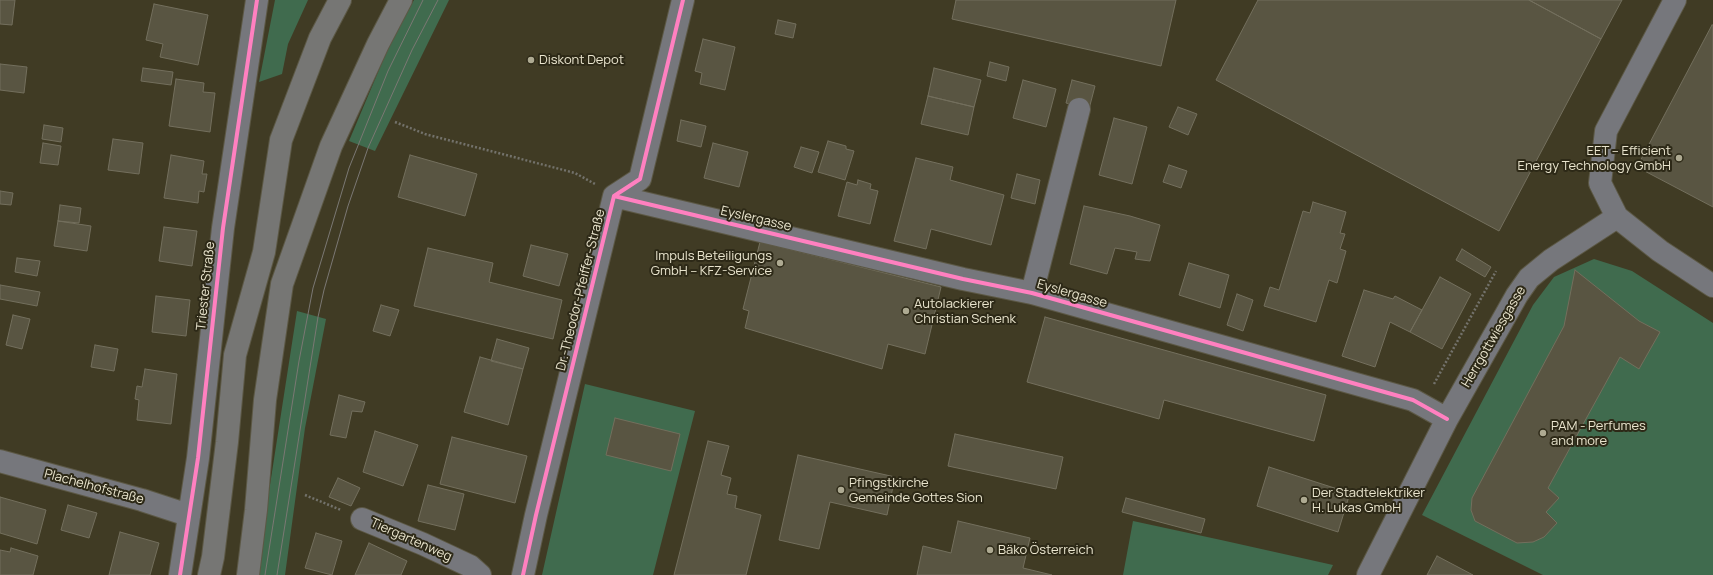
<!DOCTYPE html>
<html>
<head>
<meta charset="utf-8">
<style>
  body { margin:0 }
  canvas { display:block; background:#403b24 }
</style>
</head>
<body>
<canvas width="1713" height="575"></canvas>
<script>
const ctx = document.querySelector('canvas').getContext('2d');
ctx.lineJoin = 'round';
function paint(path, color) {
  ctx.fillStyle = color;
  ctx.fill(path, 'evenodd');
}
function toPath(rows) {
  const path = new Path2D();
  for (const r of rows) {
    path.moveTo(r[0], r[1]);
    for (let i = 2; i < r.length; i += 2) path.lineTo(r[i], r[i + 1]);
  }
  return path;
}
function strokePath(path, color, width, dash) {
  ctx.strokeStyle = color;
  ctx.lineWidth = width;
  ctx.lineCap = dash ? 'butt' : 'round';
  ctx.setLineDash(dash || []);
  ctx.stroke(path);
}
function drawText(font, color, halo, rows, align = 'center') {
  ctx.font = font + ' Manrope,sans-serif';
  ctx.lineWidth = 4;
  ctx.setLineDash([]);
  ctx.textBaseline = 'middle';
  ctx.strokeStyle = halo;
  ctx.fillStyle = color;
  for (const [text, x, y, turn = 0] of rows) {
    ctx.save();
    ctx.translate(x, y);
    ctx.rotate((+turn || 0) * Math.PI / 180);
    ctx.textAlign = isNaN(turn) ? turn : align;
    if (halo) ctx.strokeText(text, 0, 0);
    ctx.fillText(text, 0, 0);
    ctx.restore();
  }
}
paint(toPath([
  [275,0,308,0,288,44,282,74,259,82],
  [414,0,449,0,375,151,349,141,392,39],
  [1594,259,1632,271,1713,323,1713,575,1543,575,1422,515,1533,305,1554,277],
  [297,311,326,319,305,428,285,575,256,575],
  [585,384,695,411,653,575,542,575],
  [1133,521,1221,540,1333,565,1328,575,1123,575]
]), '#406b4e');
const building = toPath([
  [0,0,15,0,12,25,0,24,0,0],
  [956,0,1176,0,1161,66,952,19,956,0],
  [1258,0,1529,0,1601,39,1499,231,1216,80,1258,0],
  [1529,0,1622,0,1601,39,1529,0],
  [154,4,208,15,198,65,160,57,163,44,146,40,154,4],
  [778,20,796,24,793,38,775,34,778,20],
  [1712,25,1713,25,1713,207,1637,167,1712,25],
  [703,39,735,47,725,90,700,84,702,73,695,71,703,39],
  [990,62,1009,67,1006,81,987,76,990,62],
  [0,64,27,67,24,93,0,90,0,64],
  [143,68,173,72,171,85,141,81,143,68],
  [934,68,981,80,974,107,928,96,934,68],
  [176,79,204,83,203,92,215,93,210,132,169,126,176,79],
  [1023,80,1056,89,1046,127,1013,118,1023,80],
  [1072,80,1095,86,1089,109,1066,103,1072,80],
  [928,96,974,107,968,135,921,124,928,96],
  [1178,107,1197,114,1188,135,1169,127,1178,107],
  [1114,118,1147,127,1132,184,1099,175,1114,118],
  [681,120,706,126,701,147,677,141,681,120],
  [44,125,63,128,61,142,42,139,44,125],
  [113,139,143,143,139,174,108,170,113,139],
  [828,141,846,146,846,149,854,151,845,180,818,172,828,141],
  [43,143,61,146,58,165,40,163,43,143],
  [713,143,748,152,739,187,704,178,713,143],
  [801,147,819,152,812,173,794,167,801,147],
  [171,155,204,161,202,174,207,174,204,192,199,191,198,203,164,198,171,155],
  [410,155,477,174,465,216,398,197,410,155],
  [916,158,953,167,950,180,1004,195,991,245,931,229,926,249,894,241,916,158],
  [1169,165,1187,171,1181,188,1163,182,1169,165],
  [1017,174,1040,180,1035,204,1011,198,1017,174],
  [858,180,871,184,870,189,878,191,870,224,838,216,847,182,857,185,858,180],
  [0,191,13,193,11,205,0,204,0,191],
  [1313,202,1346,212,1340,233,1345,234,1340,249,1346,251,1337,283,1329,280,1316,322,1264,306,1270,287,1279,290,1303,211,1310,213,1313,202],
  [60,205,81,208,79,223,58,221,60,205],
  [1084,206,1130,216,1160,225,1150,261,1135,259,1137,252,1115,248,1107,274,1070,264,1084,206],
  [58,221,91,226,87,251,54,246,58,221],
  [164,227,197,231,192,266,159,261,164,227],
  [760,242,941,287,925,354,888,344,882,369,745,328,749,311,743,309,760,242],
  [531,245,568,254,559,286,523,276,531,245],
  [428,248,493,263,489,282,562,300,553,339,414,306,428,248],
  [1462,249,1491,267,1485,277,1456,260,1462,249],
  [17,258,40,261,37,276,15,272,17,258],
  [1189,263,1229,275,1220,308,1179,295,1189,263],
  [1575,270,1639,321,1660,332,1639,369,1620,357,1548,488,1559,498,1546,512,1557,523,1544,537,1533,542,1517,543,1475,521,1471,510,1472,498,1564,326,1575,270],
  [1440,277,1471,294,1442,349,1410,332,1440,277],
  [0,285,40,292,37,306,0,299,0,285],
  [1364,290,1393,299,1395,296,1422,310,1410,332,1390,322,1375,367,1342,356,1364,290],
  [1237,294,1253,300,1243,331,1227,325,1237,294],
  [156,296,190,300,186,336,152,332,156,296],
  [381,305,399,310,390,336,373,331,381,305],
  [13,315,30,319,22,349,6,345,13,315],
  [1045,317,1326,395,1314,441,1164,400,1159,419,1027,382,1045,317],
  [497,339,529,348,523,369,491,361,497,339],
  [95,345,118,349,114,371,91,367,95,345],
  [480,357,523,369,508,425,464,412,480,357],
  [145,369,177,374,171,424,137,420,139,400,135,399,137,386,142,387,145,369],
  [339,395,365,402,362,412,352,411,346,438,330,435,339,395],
  [615,418,680,434,671,471,606,455,615,418],
  [375,431,418,445,403,486,363,472,375,431],
  [955,434,1063,457,1056,489,948,466,955,434],
  [452,437,527,456,515,503,440,484,452,437],
  [708,441,729,446,721,475,731,478,727,494,737,496,735,508,761,515,746,575,674,575,708,441],
  [798,455,895,477,887,515,830,502,819,549,779,540,798,455],
  [1269,467,1350,493,1338,532,1257,506,1269,467],
  [338,478,360,488,351,506,329,497,338,478],
  [428,485,464,494,455,530,418,521,428,485],
  [0,497,46,510,37,544,0,533,0,497],
  [1126,498,1205,519,1201,533,1122,512,1126,498],
  [68,505,97,513,89,538,61,530,68,505],
  [958,521,1030,538,1023,568,1052,575,917,575,923,546,951,553,958,521],
  [120,532,159,543,150,575,109,575,120,532],
  [316,533,342,541,332,575,305,568,316,533],
  [369,543,407,561,401,575,355,575,369,543],
  [11,548,38,556,33,575,0,575,0,550,10,552,11,548],
  [1437,556,1473,575,1427,575,1437,556]
]);
paint(building, '#595542');
strokePath(building, '#736f5d', 1);
const minor = toPath([
  [1675,0,1606,131,1600,183,1617,217,1660,251,1713,286],
  [614,196,963,279,1032,293,1413,400,1447,419],
  [1032,293,1079,109],
  [0,461,142,500,188,515],
  [362,519,423,544,470,566,480,575],
  [180,575,198,458,223,228,257,0],
  [523,575,536,515,614,196,640,179,683,0],
  [1368,575,1447,419,1517,295,1529,278,1551,260,1617,217]
]);
const major = toPath([
  [209,575,213,557,227,442,235,355,264,252,281,140,320,38,340,0],
  [248,575,256,510,265,400,282,284,331,146,378,44,401,0]
]);
strokePath(minor, '#5c5845', 24);
strokePath(major, '#5c5845', 24);
strokePath(toPath([
  [395,122,425,134,575,173,595,184],
  [1434,384,1496,271],
  [305,495,341,510]
]), '#73726b', 2.5, [2, 2]);
strokePath(minor, '#76777c', 22);
strokePath(major, '#767674', 22);
strokePath(toPath([
  [265,575,299,361,313,288,349,168,388,71,423,0],
  [277,575,318,317,324,290,348,206,368,148,412,50,438,0]
]), '#7b7874', 1);
strokePath(toPath([
  [614,196,963,279,1032,293,1413,400,1447,419],
  [180,575,198,458,223,228,257,0],
  [523,575,536,515,614,196,640,179,683,0]
]), '#ff80c0', 4);
for (const [x, y, r, color] of [
  [531,60,4,"#aeaa92"],
  [1679,158,4,"#aeaa92"],
  [780,263,4,"#aeaa92"],
  [906,311,4,"#aeaa92"],
  [1543,433,4,"#aeaa92"],
  [841,490,4,"#aeaa92"],
  [1304,500,4,"#aeaa92"],
  [990,550,4,"#aeaa92"]
]) {
  const dot = new Path2D();
  dot.arc(x, y, r, 0, 2 * Math.PI);
  ctx.fillStyle = color;
  ctx.fill(dot);
  strokePath(dot, '#2d2917', 1.5);
}
drawText('13px', '#eae5ce', '#2d2917', [
  ["Diskont Depot",539,60],
  ["EET – Efficient",1671,151,"right"],
  ["Energy Technology GmbH",1671,166,"right"],
  ["Impuls Beteiligungs",772,256,"right"],
  ["GmbH – KFZ-Service",772,271,"right"],
  ["Autolackierer",914,304],
  ["Christian Schenk",914,319],
  ["PAM - Perfumes",1551,426],
  ["and more",1551,441],
  ["Pfingstkirche",849,483],
  ["Gemeinde Gottes Sion",849,498],
  ["Der Stadtelektriker",1312,493],
  ["H. Lukas GmbH",1312,508],
  ["Bäko Österreich",998,550]
], 'left');
drawText('13px', '#eae5ce', '#2d2917', [
  ["Eyslergasse",756,219,13],
  ["Triester Straße",206,286,-84],
  ["Dr.-Theodor-Pfeiffer-Straße",581,290,-76],
  ["Eyslergasse",1072,294,16],
  ["Herrgottwiesgasse",1494,337,-60],
  ["Plachelhofstraße",94,487,15],
  ["Tiergartenweg",411,540,24]
]);
</script>
</body>
</html>
